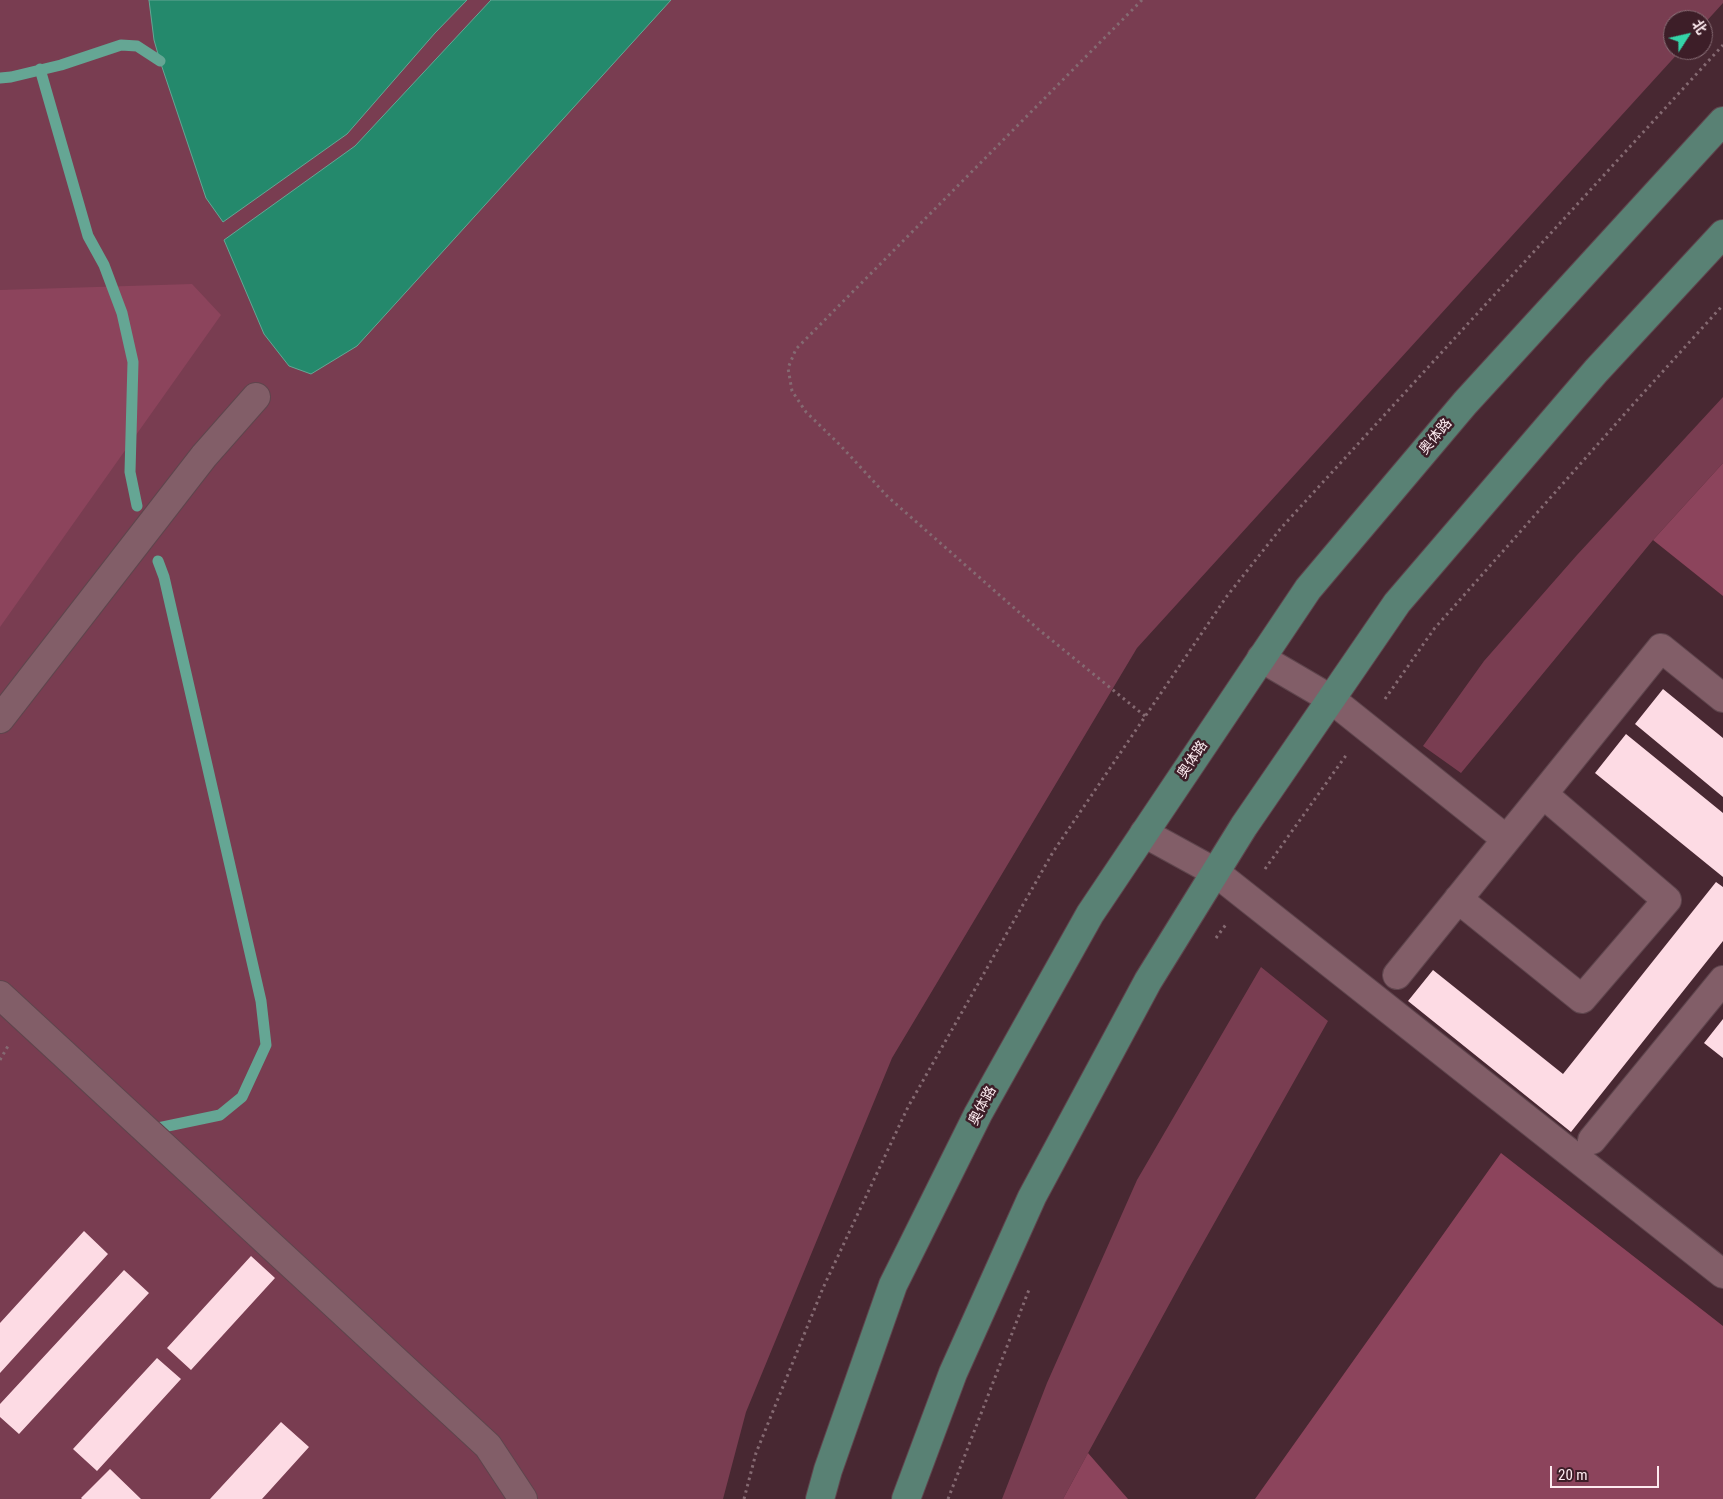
<!DOCTYPE html>
<html>
<head>
<meta charset="utf-8">
<style>
  body { margin:0 }
  #map { position:relative; width:1723px; height:1499px; overflow:hidden; background:#482832; font-family:"Roboto Condensed","Noto Sans SC",sans-serif }
  canvas { display:block }
  .north { position:absolute; left:1663px; top:10px; width:50px; height:50px; box-sizing:border-box; background:#3d1e28; border:1px solid #8a7078; border-radius:50%; rotate:55deg; font-size:14px; font-weight:700; line-height:20px; text-align:center; color:#fdebf0 }
  .north::after { content:''; display:block; margin:auto; width:18px; height:22px; background:#34d4a8; clip-path:polygon(50% 0,100% 100%,50% 72%,0 100%) }
  .scale { position:absolute; left:1550px; top:1466px; width:109px; height:22px; box-sizing:border-box; border:2px solid #fdebf0; border-top:0; padding-left:6px; font-size:15px; line-height:18px; white-space:nowrap; color:#fdebf0; -webkit-text-stroke:4px #3d1e28; paint-order:stroke }
</style>
</head>
<body>
<div id="map">
<canvas width="1723" height="1499"></canvas>
<div class="north">北</div>
<div class="scale">20 m</div>
</div>
<script>
const ctx = document.querySelector('canvas').getContext('2d');
ctx.lineJoin = 'round';
function paint(path, color) {
  ctx.fillStyle = color;
  ctx.fill(path, 'evenodd');
}
function toPath(rows) {
  const path = new Path2D();
  for (const r of rows) {
    path.moveTo(r[0], r[1]);
    for (let i = 2; i < r.length; i += 2) path.lineTo(r[i], r[i + 1]);
  }
  return path;
}
function strokePath(path, color, width, dash) {
  ctx.strokeStyle = color;
  ctx.lineWidth = width;
  ctx.lineCap = dash ? 'butt' : 'round';
  ctx.setLineDash(dash || []);
  ctx.stroke(path);
}
function drawText(font, color, halo, rows, align = 'center') {
  ctx.font = font + ' "Roboto Condensed","Noto Sans SC",sans-serif';
  ctx.lineWidth = 5;
  ctx.setLineDash([]);
  ctx.textBaseline = 'middle';
  ctx.strokeStyle = halo;
  ctx.fillStyle = color;
  for (const [text, x, y, turn = 0] of rows) {
    ctx.save();
    ctx.translate(x, y);
    ctx.rotate((+turn || 0) * Math.PI / 180);
    ctx.textAlign = isNaN(turn) ? turn : align;
    if (halo) ctx.strokeText(text, 0, 0);
    ctx.fillText(text, 0, 0);
    ctx.restore();
  }
}
paint(toPath([
  [0,0,1723,0,1723,3,1703,25,1703,20,1673,20,1673,50,1681,50,1137,648,892,1058,746,1412,723,1499,0,1499],
  [1723,397,1723,463,1653,540,1461,773,1423,746,1484,661,1577,555],
  [1261,967,1328,1021,1189,1268,1063,1499,1002,1499,1047,1383,1137,1180]
]), '#793d51');
paint(toPath([
  [192,284,221,315,0,627,0,290],
  [1723,463,1723,596,1653,540],
  [1501,1153,1723,1326,1723,1499,1255,1499],
  [1088,1453,1128,1499,1063,1499]
]), '#8c445c');
const water = toPath([
  [149,0,467,0,435,33,347,134,223,222,206,198,160,61,154,40,149,0],
  [491,0,671,0,357,346,311,374,289,366,264,334,224,240,355,146,491,0]
]);
paint(water, '#24896c');
strokePath(water, '#65a694', 1);
strokePath(toPath([
  [40,69,88,236,104,265,122,313,133,362,130,472,137,506],
  [0,78,11,77,61,65,121,45,137,46,160,61],
  [158,561,164,577,261,1001,266,1045,242,1097,220,1115,158,1128]
]), '#65a694', 11);
paint(toPath([
  [1663,689,1723,738,1723,797,1635,724],
  [1626,734,1723,813,1723,877,1595,773],
  [1716,882,1723,887,1723,941,1571,1132,1408,1001,1433,970,1563,1074],
  [1723,1019,1723,1058,1704,1043],
  [84,1231,108,1254,0,1373,0,1323],
  [251,1256,275,1278,191,1370,167,1348],
  [124,1270,149,1293,19,1434,0,1417,0,1404],
  [157,1358,181,1379,97,1471,73,1449],
  [281,1422,309,1447,262,1499,210,1499],
  [110,1469,141,1499,82,1499,81,1498]
]), '#fddbe4');
const minor = toPath([
  [1261,658,1331,699,1506,839],
  [0,719,204,456,256,397],
  [1144,833,1215,872,1723,1274],
  [1458,899,1582,999,1667,900,1543,794],
  [1397,975,1661,648,1723,698],
  [0,995,488,1446,523,1499],
  [1592,1140,1723,980]
]);
const major = toPath([
  [820,1499,828,1470,893,1285,978,1114,1090,914,1308,589,1465,403,1723,121],
  [906,1499,953,1373,1032,1197,1148,981,1244,826,1397,603,1596,371,1723,234]
]);
strokePath(minor, '#5f454d', 30);
strokePath(major, '#5f454d', 30);
strokePath(toPath([
  [1142,0,796,349,788,368,792,391,806,412,840,445,888,497,1038,629,1145,716],
  [1385,699,1434,629,1637,400,1723,305],
  [1265,869,1347,754],
  [1216,938,1227,923],
  [0,1060,8,1046],
  [744,1499,756,1453,823,1288,908,1107,1053,852,1227,596,1281,528,1723,45],
  [948,1499,1030,1287]
]), '#856a72', 3, [2.5, 4]);
strokePath(minor, '#825e68', 28);
strokePath(major, '#598174', 28);
drawText('14px', '#fdebf0', '#3d1e28', [
  ["奥体路",1436,437,-50],
  ["奥体路",1193,760,-56],
  ["奥体路",983,1106,-62]
]);
</script>
</body>
</html>
